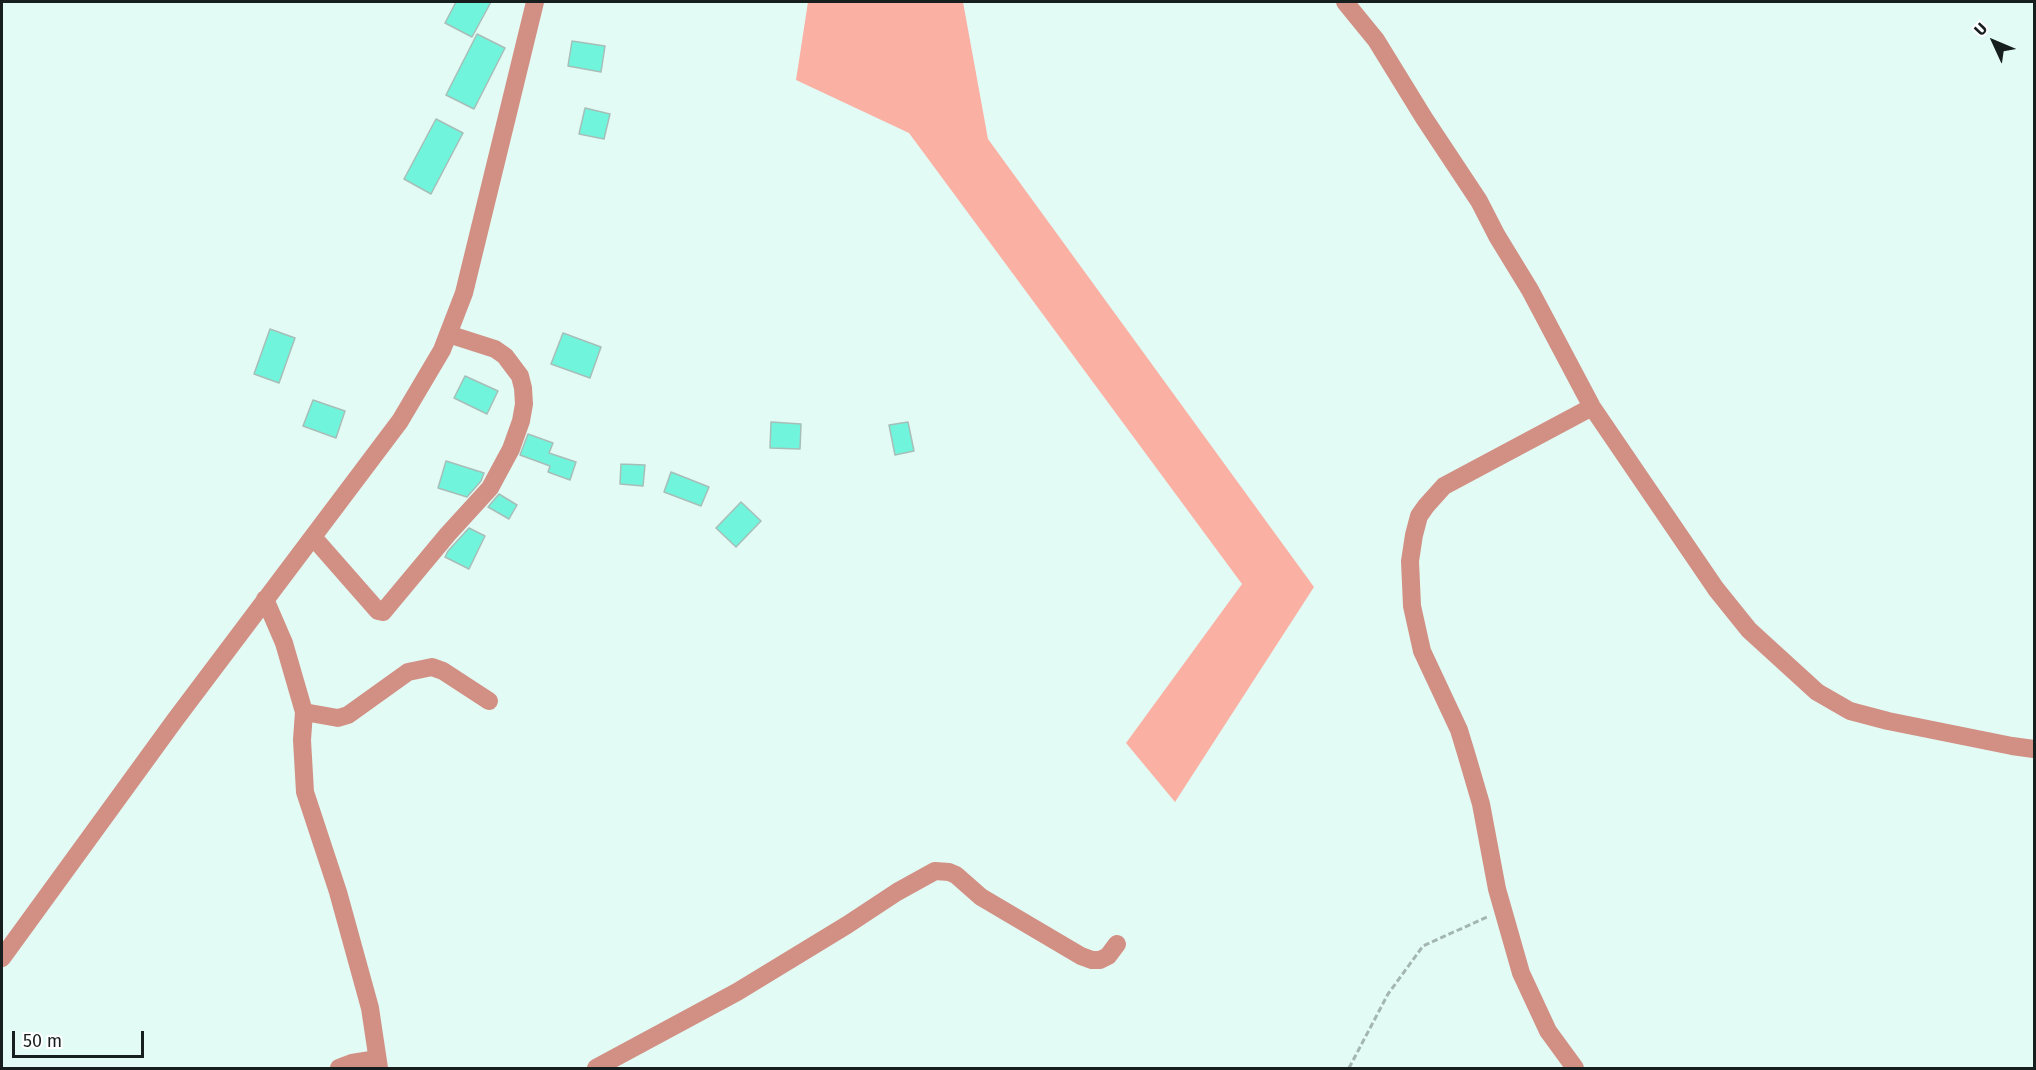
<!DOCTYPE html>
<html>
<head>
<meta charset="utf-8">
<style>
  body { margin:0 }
  #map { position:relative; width:2036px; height:1070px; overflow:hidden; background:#e3fbf5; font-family:"Fira Sans",sans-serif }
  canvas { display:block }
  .frame { position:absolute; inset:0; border:3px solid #161f1d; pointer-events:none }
  .north { position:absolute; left:1964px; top:12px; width:60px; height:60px; -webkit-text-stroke:4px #fff; paint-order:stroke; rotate:314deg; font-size:16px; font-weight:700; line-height:24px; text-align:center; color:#161f1d }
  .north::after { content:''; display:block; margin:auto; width:21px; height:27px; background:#161f1d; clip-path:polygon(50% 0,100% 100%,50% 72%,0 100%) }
  .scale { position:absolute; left:12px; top:1031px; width:132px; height:27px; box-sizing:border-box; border:3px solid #161f1d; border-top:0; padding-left:8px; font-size:18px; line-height:21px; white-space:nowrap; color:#161f1d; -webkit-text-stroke:4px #fff; paint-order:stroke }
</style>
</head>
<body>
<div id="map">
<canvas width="2036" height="1070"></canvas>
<div class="frame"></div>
<div class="north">U</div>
<div class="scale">50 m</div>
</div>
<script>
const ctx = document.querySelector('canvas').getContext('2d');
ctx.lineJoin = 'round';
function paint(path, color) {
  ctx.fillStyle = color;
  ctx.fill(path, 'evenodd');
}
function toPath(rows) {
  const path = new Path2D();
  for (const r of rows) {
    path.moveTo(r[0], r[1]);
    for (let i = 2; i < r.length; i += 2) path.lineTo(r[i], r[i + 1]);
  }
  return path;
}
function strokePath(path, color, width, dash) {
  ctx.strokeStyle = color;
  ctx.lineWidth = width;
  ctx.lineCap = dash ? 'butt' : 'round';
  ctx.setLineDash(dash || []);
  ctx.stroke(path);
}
paint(toPath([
  [808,2,963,2,988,139,1314,587,1175,802,1126,743,1242,584,909,133,796,80]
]), '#fab1a4');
const building = toPath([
  [456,2,491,2,472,37,445,23,456,2],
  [477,34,505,48,474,109,446,95,477,34],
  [572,41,605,46,601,72,568,66,572,41],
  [585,108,610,114,604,139,579,134,585,108],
  [436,119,463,133,431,194,404,179,436,119],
  [270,329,295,338,279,383,254,374,270,329],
  [563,333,601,347,590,378,551,364,563,333],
  [465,376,498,391,487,414,454,398,465,376],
  [313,400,345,411,336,438,303,426,313,400],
  [771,422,801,424,800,449,770,448,771,422],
  [908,422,914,451,895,455,889,425,908,422],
  [528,434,553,443,549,453,576,462,570,480,548,472,550,466,520,455,528,434],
  [446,461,484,473,481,481,467,497,438,488,446,461],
  [621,464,645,465,643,486,620,484,621,464],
  [671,472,709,487,701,506,664,492,671,472],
  [499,494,517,505,509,519,488,507,499,494],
  [741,502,761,521,736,547,716,528,741,502],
  [469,528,485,536,469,569,445,557,448,551,469,528]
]);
paint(building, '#70f5dc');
strokePath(building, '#a7beb8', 1.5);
strokePath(toPath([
  [1349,1068,1388,994,1423,946,1487,917]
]), '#a3b6b1', 3, [6, 3]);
strokePath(toPath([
  [1345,2,1376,40,1424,118,1479,201,1497,236,1530,290,1592,407,1716,589,1749,630,1817,692,1850,711,1888,721,2012,746,2034,749],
  [313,537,378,611,383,612,448,534,490,488,511,449,521,421,524,404,523,388,520,376,505,356,495,349,448,334],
  [265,599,284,643,304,712,302,740,305,792,338,892,370,1008,379,1068],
  [304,712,338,718,348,715,408,672,432,667,443,671,489,701],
  [2,958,175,720,400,421,442,350,464,293,535,2],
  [339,1068,352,1063,377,1059],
  [596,1068,737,992,847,925,897,892,935,871,949,872,956,875,981,897,1081,956,1092,960,1100,960,1108,956,1117,944],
  [1575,1068,1548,1031,1521,973,1497,889,1481,804,1466,753,1459,730,1422,651,1412,606,1410,561,1414,535,1419,516,1426,506,1444,486,1592,407]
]), '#d29085', 18);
</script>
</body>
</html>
